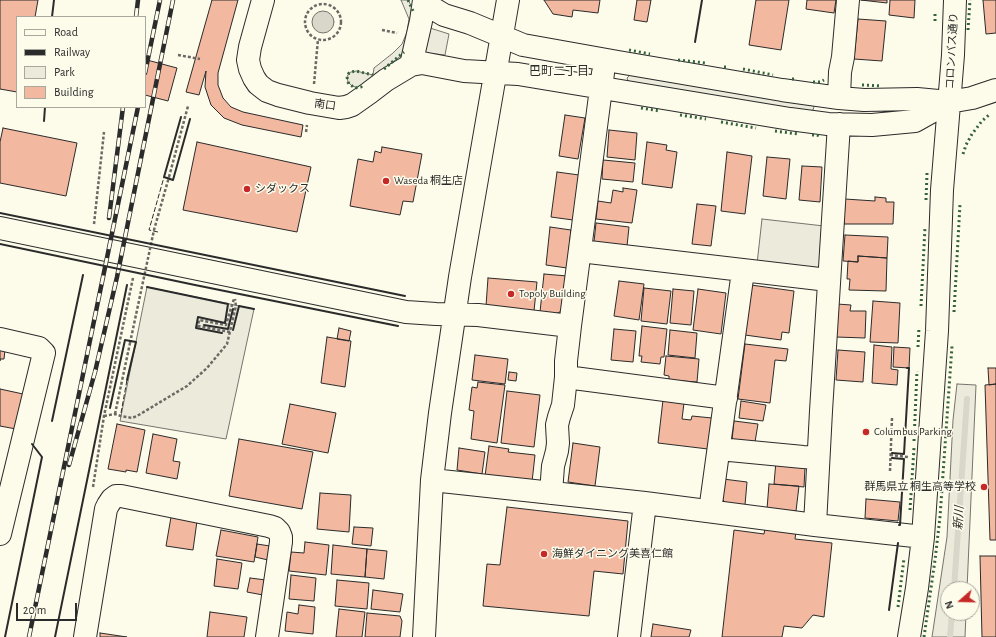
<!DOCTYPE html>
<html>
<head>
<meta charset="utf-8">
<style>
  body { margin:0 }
  #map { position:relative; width:996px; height:637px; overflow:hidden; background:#fdfbea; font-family:"Alegreya Sans",sans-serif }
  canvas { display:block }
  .legend { position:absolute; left:16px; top:16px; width:130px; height:92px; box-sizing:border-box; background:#fdfbea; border:1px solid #a9a89e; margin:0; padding:5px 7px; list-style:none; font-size:12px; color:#2b2b2b }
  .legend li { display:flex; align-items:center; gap:8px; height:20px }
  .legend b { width:20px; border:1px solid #a9a89e }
  .north { position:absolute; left:940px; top:581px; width:40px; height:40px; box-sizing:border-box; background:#fdfbea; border:1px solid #a9a89e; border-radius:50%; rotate:250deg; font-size:11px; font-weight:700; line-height:16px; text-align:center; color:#2b2b2b }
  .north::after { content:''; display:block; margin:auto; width:14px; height:18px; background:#c62828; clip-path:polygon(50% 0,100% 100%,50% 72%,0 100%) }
  .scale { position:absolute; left:16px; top:603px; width:61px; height:18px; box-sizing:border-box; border:2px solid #2b2b2b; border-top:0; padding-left:5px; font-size:12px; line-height:14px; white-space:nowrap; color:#2b2b2b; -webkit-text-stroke:3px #fdfbea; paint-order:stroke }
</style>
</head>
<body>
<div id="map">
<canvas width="996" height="637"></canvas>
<ul class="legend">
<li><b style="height:5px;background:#fdfbea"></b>Road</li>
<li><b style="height:5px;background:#2b2b2b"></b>Railway</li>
<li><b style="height:11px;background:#ecebdb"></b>Park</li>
<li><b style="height:11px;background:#f2b8a0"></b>Building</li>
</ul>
<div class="north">N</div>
<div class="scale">20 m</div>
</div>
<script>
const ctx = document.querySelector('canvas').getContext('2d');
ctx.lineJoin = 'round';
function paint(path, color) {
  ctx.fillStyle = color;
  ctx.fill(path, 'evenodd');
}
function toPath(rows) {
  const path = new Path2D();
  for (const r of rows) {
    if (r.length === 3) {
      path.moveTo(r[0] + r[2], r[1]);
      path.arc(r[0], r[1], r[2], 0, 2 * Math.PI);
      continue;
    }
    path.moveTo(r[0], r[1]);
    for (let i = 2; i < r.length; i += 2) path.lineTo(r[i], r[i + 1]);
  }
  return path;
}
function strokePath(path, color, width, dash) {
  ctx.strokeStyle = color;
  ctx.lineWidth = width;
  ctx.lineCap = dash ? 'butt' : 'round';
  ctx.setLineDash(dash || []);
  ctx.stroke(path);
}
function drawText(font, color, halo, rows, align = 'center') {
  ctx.font = font + ' "Alegreya Sans","Noto Sans JP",sans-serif';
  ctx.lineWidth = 3;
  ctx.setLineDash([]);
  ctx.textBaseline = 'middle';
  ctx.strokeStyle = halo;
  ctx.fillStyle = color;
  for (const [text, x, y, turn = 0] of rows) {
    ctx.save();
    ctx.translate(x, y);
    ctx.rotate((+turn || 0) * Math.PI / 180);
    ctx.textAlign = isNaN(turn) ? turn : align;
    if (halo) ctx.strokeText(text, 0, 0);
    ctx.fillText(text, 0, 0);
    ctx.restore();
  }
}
const green = toPath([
  [401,0,408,0,412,7,413,12,405,51,402,55,358,88,352,86,348,82,347,77,349,73,351,72,356,71,373,75,374,68,393,53,402,44,407,32,409,19,401,0],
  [430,28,449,34,445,55,426,53,424,52,430,28],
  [630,75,753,96,812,105,814,107,813,110,811,111,806,111,631,82,628,81,627,78,630,75],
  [762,219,824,226,822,264,814,271,757,264,762,219],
  [147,287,254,309,226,439,120,421,147,287],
  [957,384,976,385,967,589,948,589,948,613,966,613,965,637,932,637,947,537,953,420,957,384]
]);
paint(green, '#ecebdb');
strokePath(green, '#74746e', 1);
const water = toPath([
  [323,22,11]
]);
paint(water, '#d8d7c9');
strokePath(water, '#74746e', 1);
strokePath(toPath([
  [954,589,967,399],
  [950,637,952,613]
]), '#d8d7c9', 6);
const building = toPath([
  [0,0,38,0,35,17,17,17,17,92,0,89,0,0],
  [212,0,238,0,218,73,218,85,223,98,231,107,243,112,303,125,301,137,242,125,224,118,211,105,205,87,206,71,199,95,186,92,212,0],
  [544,0,600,0,598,13,573,10,572,17,553,14,544,0],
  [637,0,651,0,647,22,634,20,637,0],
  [756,0,789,0,781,50,749,45,756,0],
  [807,0,836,0,834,13,806,9,807,0],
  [861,0,887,0,887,3,861,0],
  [890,0,915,0,914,18,889,15,890,0],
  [983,0,996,0,996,33,986,34,983,0],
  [858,19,886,21,882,61,854,59,858,19],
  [147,60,177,68,168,101,145,95,145,69,147,60],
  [565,115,585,118,578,159,559,156,565,115],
  [3,128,77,143,66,196,0,183,0,142,3,128],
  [609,130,637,133,635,160,607,157,609,130],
  [197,142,311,167,297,232,183,210,197,142],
  [647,142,667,145,666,150,677,152,672,188,642,184,647,142],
  [382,147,422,154,413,202,403,201,400,215,350,206,358,159,373,162,375,151,381,153,382,147],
  [727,152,752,156,745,214,721,211,727,152],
  [767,157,790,159,786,199,763,196,767,157],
  [603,160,635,163,633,182,602,179,603,160],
  [802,166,822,167,820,202,799,200,802,166],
  [557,172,579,175,573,220,551,217,557,172],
  [623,188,637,190,632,223,596,219,598,201,611,203,613,190,623,192,623,188],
  [875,197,886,198,886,202,894,202,893,224,844,224,845,199,875,201,875,197],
  [697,204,716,206,711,246,692,244,697,204],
  [596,223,629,227,627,246,594,242,596,223],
  [550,227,571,230,567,268,546,265,550,227],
  [845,235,888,237,887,258,858,256,858,262,843,261,845,235],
  [858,256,887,258,886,291,849,290,850,279,847,279,848,261,858,262,858,256],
  [544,274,567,276,563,310,556,314,540,312,544,274],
  [488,278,537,282,534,311,486,306,488,278],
  [619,281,644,284,639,320,614,316,619,281],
  [751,285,794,291,789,333,782,332,781,340,745,335,751,285],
  [644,288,671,291,667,324,641,321,644,288],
  [673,289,694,291,691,325,670,323,673,289],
  [698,289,726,293,721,334,693,330,698,289],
  [873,301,900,303,898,343,870,342,873,301],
  [837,304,851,305,850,311,866,311,865,338,836,337,837,304],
  [642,326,667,329,664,357,661,357,660,364,641,362,642,356,639,356,642,326],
  [339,328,351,331,349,341,337,339,339,328],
  [614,329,636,331,633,362,611,360,614,329],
  [670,330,697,333,695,358,668,355,670,330],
  [327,337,351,341,345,387,321,383,327,337],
  [745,344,788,349,786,361,775,360,770,403,738,399,745,344],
  [874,345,892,347,891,369,898,370,897,385,872,383,874,345],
  [894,347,910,348,909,368,893,367,894,347],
  [0,349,5,350,4,359,0,359,0,361,0,349],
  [838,350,865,352,863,382,836,380,838,350],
  [475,355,508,359,505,384,472,380,475,355],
  [666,356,699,359,697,382,669,380,669,376,664,375,666,356],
  [988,368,996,368,996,384,989,385,988,368],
  [509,372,517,373,516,381,508,380,509,372],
  [478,382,505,385,497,443,471,439,474,411,469,410,472,387,477,388,478,382],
  [996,384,996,540,990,540,985,385,996,384],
  [0,389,23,394,16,429,0,426,0,389],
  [507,391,540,395,534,447,501,443,507,391],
  [663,400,684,403,682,419,691,420,692,416,712,418,708,449,658,443,663,400],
  [741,401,766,405,763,421,739,418,741,401],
  [290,404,336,413,328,453,282,444,290,404],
  [734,421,758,424,755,442,732,440,734,421],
  [117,424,145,430,137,472,126,470,126,472,108,469,117,424],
  [153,434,177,439,173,461,180,462,177,479,146,473,153,434],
  [239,439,313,452,302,509,229,496,239,439],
  [573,443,600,447,595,486,568,482,573,443],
  [489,446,509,449,508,452,535,455,532,482,485,476,489,446],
  [459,448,485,452,482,474,457,470,459,448],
  [776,461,805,467,804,487,774,484,776,461],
  [723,479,747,482,745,505,726,503,721,498,723,479],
  [769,484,799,486,796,511,767,509,769,484],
  [320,493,351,495,349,532,317,529,320,493],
  [866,499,900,502,898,521,865,518,866,499],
  [507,507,628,521,623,574,594,571,589,616,483,606,487,564,500,565,507,507],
  [171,517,197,521,193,550,166,546,171,517],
  [354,527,373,528,371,546,352,544,354,527],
  [765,529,796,532,795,539,832,543,824,617,813,615,802,628,784,626,782,637,722,637,734,530,764,534,765,529],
  [221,530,258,537,254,562,216,556,221,530],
  [305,542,329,545,326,575,289,571,291,552,304,553,305,542],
  [257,544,270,546,268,560,255,557,257,544],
  [333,545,367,549,365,577,331,574,333,545],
  [367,549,387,551,384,579,365,577,367,549],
  [980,556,996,556,996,637,982,637,980,556],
  [217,559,242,563,238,589,214,586,217,559],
  [291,575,316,578,314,601,289,599,291,575],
  [250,578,266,580,263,595,247,592,250,578],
  [337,580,369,583,367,609,335,606,337,580],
  [373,590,403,594,400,612,371,609,373,590],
  [299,605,315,607,313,634,285,631,287,612,298,614,299,605],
  [339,609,365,612,362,637,336,637,339,609],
  [210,612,247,617,244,637,207,637,210,612],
  [367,613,400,616,402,621,400,637,365,637,367,613],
  [653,624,691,630,689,637,651,637,653,624],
  [100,633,127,637,100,637,100,633]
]);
paint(building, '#f2b8a0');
strokePath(building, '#2b2b2b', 1);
const minor = toPath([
  [263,0,250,47,248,60,250,69,254,78,258,84,263,88,267,91,278,95,310,103,339,108,346,107,352,105,369,93,386,80,411,65,422,63,464,71,518,74,790,119,828,124,872,125,915,121,949,102],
  [425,0,434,9,444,15,470,23,523,45,618,62,782,90,839,98,864,100,917,99,949,102,972,98,996,90],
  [411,65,421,21,424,0],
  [839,98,840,72,843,57,848,0],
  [0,228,406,312,436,314,478,315,570,326],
  [580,251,828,280],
  [0,339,39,348,44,353,0,534],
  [566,377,726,398],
  [719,449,803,457,818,458],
  [432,480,645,503,815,525,923,537],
  [551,493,553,466,557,451,558,443,557,425,559,417,563,405,566,377,566,361,570,326,603,73],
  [710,511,743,271],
  [815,525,821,411,839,124],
  [85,637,106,509,108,505,112,499,116,496,121,496,269,526,275,528,279,532,281,537,281,542,267,637],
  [424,637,432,480,440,413,460,277,508,0],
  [629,637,645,503],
  [909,637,917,588,923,537,937,331,942,190,953,55,955,0]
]);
strokePath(minor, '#2b2b2b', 24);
strokePath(toPath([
  [323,22,18],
  [382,30,397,33],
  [178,55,200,59],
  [314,84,318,39],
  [306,132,307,125],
  [169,177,188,106],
  [94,224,104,132],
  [230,332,198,326,199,320,226,325,232,305,234,299],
  [115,414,130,343],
  [104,416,115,414,121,416,132,418,137,416,187,386,207,368,227,344,234,314,236,306,235,299],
  [890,455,908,457],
  [890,471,892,418],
  [93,487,104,416,133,278]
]), '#6a6964', 2.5, [3, 2]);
strokePath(minor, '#fdfbea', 22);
const rail = toPath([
  [136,17,138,0],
  [145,73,160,0],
  [109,218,123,107],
  [69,465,95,372,117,277,173,0],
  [29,637,138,107]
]);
strokePath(rail, '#2b2b2b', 4.5);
strokePath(rail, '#fdfbea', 3, [9]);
strokePath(toPath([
  [130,343,154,230,169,177]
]), '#6a6964', 2.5, [3, 2]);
strokePath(toPath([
  [408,0,413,11],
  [935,21,935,14],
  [968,30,970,0],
  [629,50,650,54],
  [678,60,706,63],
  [724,67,729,67],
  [384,69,404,52],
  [743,69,773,75],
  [792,79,797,79],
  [813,82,820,82,824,80],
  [862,85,882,86],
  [362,86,361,87,355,88,349,84,348,82,347,77,349,73,351,72,356,71,373,75],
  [641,108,660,111],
  [680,115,706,119],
  [721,122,756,128],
  [775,131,798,134],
  [812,135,817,135,821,137],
  [963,154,966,145,972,134,982,121,989,115],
  [926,200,927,173],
  [921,306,925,227],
  [954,312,960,204],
  [918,347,919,327],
  [914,441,917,371],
  [910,510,914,448],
  [898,607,904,558],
  [924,637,935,560,940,517,952,346]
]), '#34623c', 3, [2, 3]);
strokePath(toPath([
  [158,232,149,230,164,177],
  [121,413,127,380]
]), '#2b2b2b', 1, [5, 2]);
strokePath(toPath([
  [52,17,54,0],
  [695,42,702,0],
  [181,117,164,177,173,180,190,119],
  [44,121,45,107],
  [0,213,405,296],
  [0,244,195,285,398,326],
  [147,287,228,304,225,323,198,317,196,328,222,333],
  [204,325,228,329,233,309],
  [233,330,239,306,254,309],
  [110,408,125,340,136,342,127,380],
  [52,421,83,275],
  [892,453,904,454,909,368,907,368],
  [892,458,904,459,900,525,899,525],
  [889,610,898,543],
  [5,637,42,457,32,444],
  [55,637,127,285]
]), '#2b2b2b', 2);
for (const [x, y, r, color] of [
  [386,181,4,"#c62828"],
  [247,189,4,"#c62828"],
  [511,294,4,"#c62828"],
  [866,432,4,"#c62828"],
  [984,487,4,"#c62828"],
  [544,554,4,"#c62828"]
]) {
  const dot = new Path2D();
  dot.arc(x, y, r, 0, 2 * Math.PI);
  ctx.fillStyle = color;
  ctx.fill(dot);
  strokePath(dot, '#fdfbea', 1.5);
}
drawText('11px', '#2b2b2b', '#fdfbea', [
  ["コロンバス通り",952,51,-87],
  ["南口",325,105,8]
]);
drawText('11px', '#2b2b2b', '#fdfbea', [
  ["Waseda 桐生店",394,181],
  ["シダックス",255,189],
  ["Topoly Building",519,294],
  ["Columbus Parking",874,432],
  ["群馬県立 桐生高等学校",976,487,"right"],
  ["海鮮ダイニング美喜仁館",552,554]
], 'left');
drawText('12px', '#2b2b2b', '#fdfbea', [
  ["巴町二丁目",559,71]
]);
drawText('italic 12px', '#2b2b2b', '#fdfbea', [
  ["新川",959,518,-86]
]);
</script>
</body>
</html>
